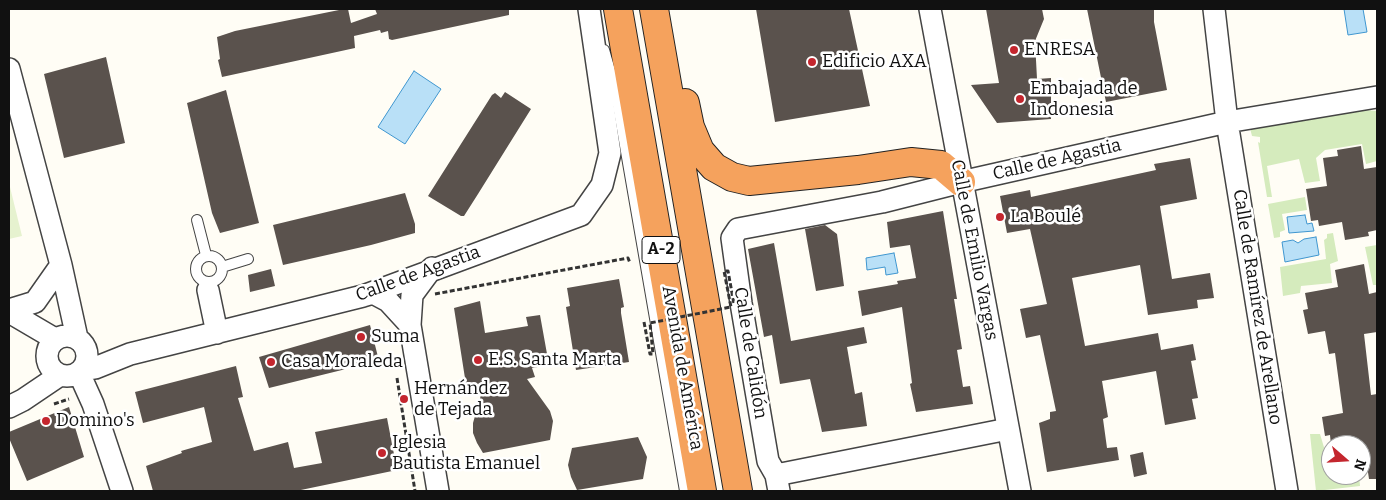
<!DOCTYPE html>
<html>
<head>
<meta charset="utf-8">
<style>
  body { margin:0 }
  #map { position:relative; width:1386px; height:500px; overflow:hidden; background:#fffdf5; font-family:Bitter,serif }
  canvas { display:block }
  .frame { position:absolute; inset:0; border:10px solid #111; pointer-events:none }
  .north { position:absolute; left:1321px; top:435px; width:50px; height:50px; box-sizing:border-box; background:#fff; border:1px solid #a0a0a0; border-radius:50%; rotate:109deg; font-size:14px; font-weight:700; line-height:20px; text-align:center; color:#111 }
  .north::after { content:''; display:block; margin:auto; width:18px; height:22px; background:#c4262e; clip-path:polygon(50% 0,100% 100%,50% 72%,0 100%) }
</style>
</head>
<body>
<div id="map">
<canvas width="1386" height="500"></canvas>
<div class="frame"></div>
<div class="north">N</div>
</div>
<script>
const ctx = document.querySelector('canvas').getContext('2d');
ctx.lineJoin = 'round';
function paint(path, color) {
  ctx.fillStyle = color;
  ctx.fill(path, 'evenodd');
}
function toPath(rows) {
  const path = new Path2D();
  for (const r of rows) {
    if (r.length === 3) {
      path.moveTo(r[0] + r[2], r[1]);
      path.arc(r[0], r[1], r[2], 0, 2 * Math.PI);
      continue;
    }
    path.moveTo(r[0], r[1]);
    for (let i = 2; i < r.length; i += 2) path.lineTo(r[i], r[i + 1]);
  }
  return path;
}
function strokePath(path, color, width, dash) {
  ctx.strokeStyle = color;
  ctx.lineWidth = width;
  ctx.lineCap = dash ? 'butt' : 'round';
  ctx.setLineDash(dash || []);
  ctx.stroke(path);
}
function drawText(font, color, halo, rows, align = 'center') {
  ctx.font = font + ' Bitter,serif';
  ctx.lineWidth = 5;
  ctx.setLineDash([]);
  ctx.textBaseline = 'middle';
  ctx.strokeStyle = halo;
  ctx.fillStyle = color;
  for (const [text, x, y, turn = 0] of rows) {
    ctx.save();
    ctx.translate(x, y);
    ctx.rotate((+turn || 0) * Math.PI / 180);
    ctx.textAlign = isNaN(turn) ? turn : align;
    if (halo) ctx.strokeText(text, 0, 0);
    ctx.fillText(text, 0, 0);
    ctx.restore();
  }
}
paint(toPath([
  [1365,110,1377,111,1377,161,1366,164,1362,144,1325,150,1316,158,1320,181,1305,183,1299,159,1267,166,1272,197,1267,197,1258,142,1260,143,1260,137,1252,136,1249,124],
  [1305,197,1307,210,1282,214,1285,230,1280,232,1280,237,1274,238,1268,204],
  [1333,233,1338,261,1330,264,1332,283,1301,286,1300,293,1283,296,1280,267,1326,259,1324,240,1327,238,1327,234],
  [1377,245,1377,285,1373,285,1365,247],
  [1310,434,1320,434,1326,454,1331,457,1331,475,1359,475,1360,486,1316,491]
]), '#d5ebbd');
paint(toPath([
  [9,183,22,236,9,239]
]), '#e6f2cf');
const water = toPath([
  [1344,9,1363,9,1367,32,1348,35,1344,9],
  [414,71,441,89,405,144,378,127,414,71],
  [1305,215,1307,224,1312,223,1314,231,1289,233,1287,217,1305,215],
  [1316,237,1319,255,1285,262,1282,242,1293,240,1298,243,1304,239,1316,237],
  [894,253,898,273,886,275,885,267,867,270,866,258,894,253]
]);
paint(water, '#b9e0f7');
strokePath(water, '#3f96cf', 1);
paint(toPath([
  [344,9,348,9,351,23,377,14,375,9,509,9,509,15,392,40,389,39,388,31,381,33,380,30,354,36,355,48,222,77,218,60,220,59,217,37,235,31],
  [756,9,849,9,870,106,775,122],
  [986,9,1042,9,1044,19,1035,41,1037,79,1051,78,1051,119,997,123,971,85,999,83],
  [1087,9,1154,9,1154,22,1167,90,1106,102],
  [106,57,125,143,64,158,44,74],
  [226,90,259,223,220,233,212,213,187,103],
  [505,92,531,109,478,194,464,216,461,216,428,196,492,95,495,93,501,98],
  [1361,146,1364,169,1377,167,1377,230,1368,232,1369,236,1345,240,1342,222,1319,226,1318,220,1311,221,1306,189,1327,186,1323,158,1338,156,1337,150],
  [1190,158,1197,199,1160,206,1172,279,1210,273,1214,298,1197,300,1198,308,1148,315,1140,265,1072,278,1085,346,1158,333,1161,350,1193,344,1196,360,1191,361,1198,398,1192,399,1196,419,1165,425,1156,371,1102,381,1108,417,1103,419,1107,448,1117,447,1119,460,1047,472,1039,423,1050,419,1050,412,1056,411,1040,335,1026,338,1020,309,1047,304,1030,229,1007,233,1000,196,1030,190,1031,197,1156,170,1154,164],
  [405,193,415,224,415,233,371,245,283,265,273,225],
  [943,211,957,299,954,299,962,349,957,350,963,387,970,386,973,404,916,412,910,384,912,383,902,307,862,316,858,291,898,284,897,281,916,278,910,245,890,248,887,222],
  [825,225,837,234,844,286,816,291,805,229],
  [774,243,791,341,864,327,867,343,847,347,855,394,862,392,867,426,822,432,810,379,780,384,772,335,764,337,748,249],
  [1364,264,1369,294,1377,292,1377,332,1364,334,1371,395,1377,394,1377,479,1369,479,1364,445,1331,445,1330,435,1325,436,1322,417,1343,413,1335,353,1329,354,1325,331,1308,334,1303,310,1308,309,1305,293,1338,287,1335,270],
  [271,269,275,286,250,292,248,275],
  [619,279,624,307,621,308,621,313,629,362,576,370,566,307,570,306,567,288],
  [480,301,485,333,528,326,526,317,540,315,549,365,532,368,535,377,527,379,550,411,553,421,550,440,483,453,477,443,473,433,473,423,483,388,467,391,454,308],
  [370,325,378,357,342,370,269,388,259,357],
  [236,366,243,397,238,398,254,451,288,442,294,468,322,463,315,432,387,418,397,470,296,491,153,491,146,466,182,453,181,451,212,442,204,407,143,423,135,392],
  [69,407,84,457,27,481,9,438,9,432],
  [638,437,647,457,643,479,577,490,571,477,568,465,572,448],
  [1143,452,1147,474,1134,477,1130,455]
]), '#5a524d');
const lane = toPath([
  [604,50,615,88,685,491],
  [197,220,206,255],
  [209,269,13],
  [222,267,248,259]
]);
const street = toPath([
  [930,9,1020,491],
  [1214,9,1227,122,1287,491],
  [9,69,61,265,77,338],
  [432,268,412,295,410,325,438,491],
  [208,290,217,333],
  [363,296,373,293,388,301,410,325],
  [9,310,35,302,61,265],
  [9,312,55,339],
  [67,356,20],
  [83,370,95,368,130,354,363,296,581,215,602,185,610,153,589,9],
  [79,373,93,404,122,491],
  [9,407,23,400,60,375],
  [776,475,1008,429],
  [779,491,776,475,768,461,741,303,732,238,738,229,882,202,961,182,1227,122,1377,97]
]);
const highway = toPath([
  [618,9,702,491],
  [654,9,738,491],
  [685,103,690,127,700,151,714,167,732,177,749,181,858,170,911,162,941,165,961,182]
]);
strokePath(lane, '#444', 12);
strokePath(street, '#444', 24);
strokePath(highway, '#222', 30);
strokePath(toPath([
  [435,294,628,258,630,263],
  [397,378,415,491],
  [54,404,69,399]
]), '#333', 3, [5, 2.5]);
strokePath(lane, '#fff', 10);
strokePath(street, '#fff', 21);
strokePath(highway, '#f5a25d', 28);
strokePath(toPath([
  [644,322,650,354,653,354,650,323,731,307,724,271,728,271,734,304,741,303]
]), '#333', 3, [5, 2.5]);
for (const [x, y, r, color] of [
  [1014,50,5,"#c4262e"],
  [812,62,5,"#c4262e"],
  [1020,99,5,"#c4262e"],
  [1000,217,5,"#c4262e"],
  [361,337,5,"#c4262e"],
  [478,360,5,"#c4262e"],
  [271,362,5,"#c4262e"],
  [404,399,5,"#c4262e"],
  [46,421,5,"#c4262e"],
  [382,453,5,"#c4262e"]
]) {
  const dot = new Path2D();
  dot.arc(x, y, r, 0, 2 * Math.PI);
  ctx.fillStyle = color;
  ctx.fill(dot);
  strokePath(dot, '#fff', 2);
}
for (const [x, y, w] of [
  [661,250,38]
]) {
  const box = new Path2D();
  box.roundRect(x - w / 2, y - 13.5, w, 27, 4);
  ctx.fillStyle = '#fff';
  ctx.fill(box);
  strokePath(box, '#111', 1);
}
drawText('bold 16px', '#111', null, [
  ["A-2",661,250]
]);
drawText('18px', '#111', '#fff', [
  ["ENRESA",1024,50],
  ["Edificio AXA",822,62],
  ["Embajada de",1030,89],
  ["Indonesia",1030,110],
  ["La Boulé",1010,217],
  ["Suma",371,337],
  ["E.S. Santa Marta",488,360],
  ["Casa Moraleda",281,362],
  ["Hernández",414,389],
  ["de Tejada",414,410],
  ["Domino's",56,421],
  ["Iglesia",392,443],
  ["Bautista Emanuel",392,464]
], 'left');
drawText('18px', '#111', '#fff', [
  ["Calle de Agastia",1057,160,-13],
  ["Calle de Emilio Vargas",974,250,79],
  ["Calle de Agastia",418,274,-20],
  ["Calle de Ramírez de Arellano",1257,307,81],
  ["Calle de Calidón",750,353,81],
  ["Avenida de América",682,368,80]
]);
</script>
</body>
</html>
